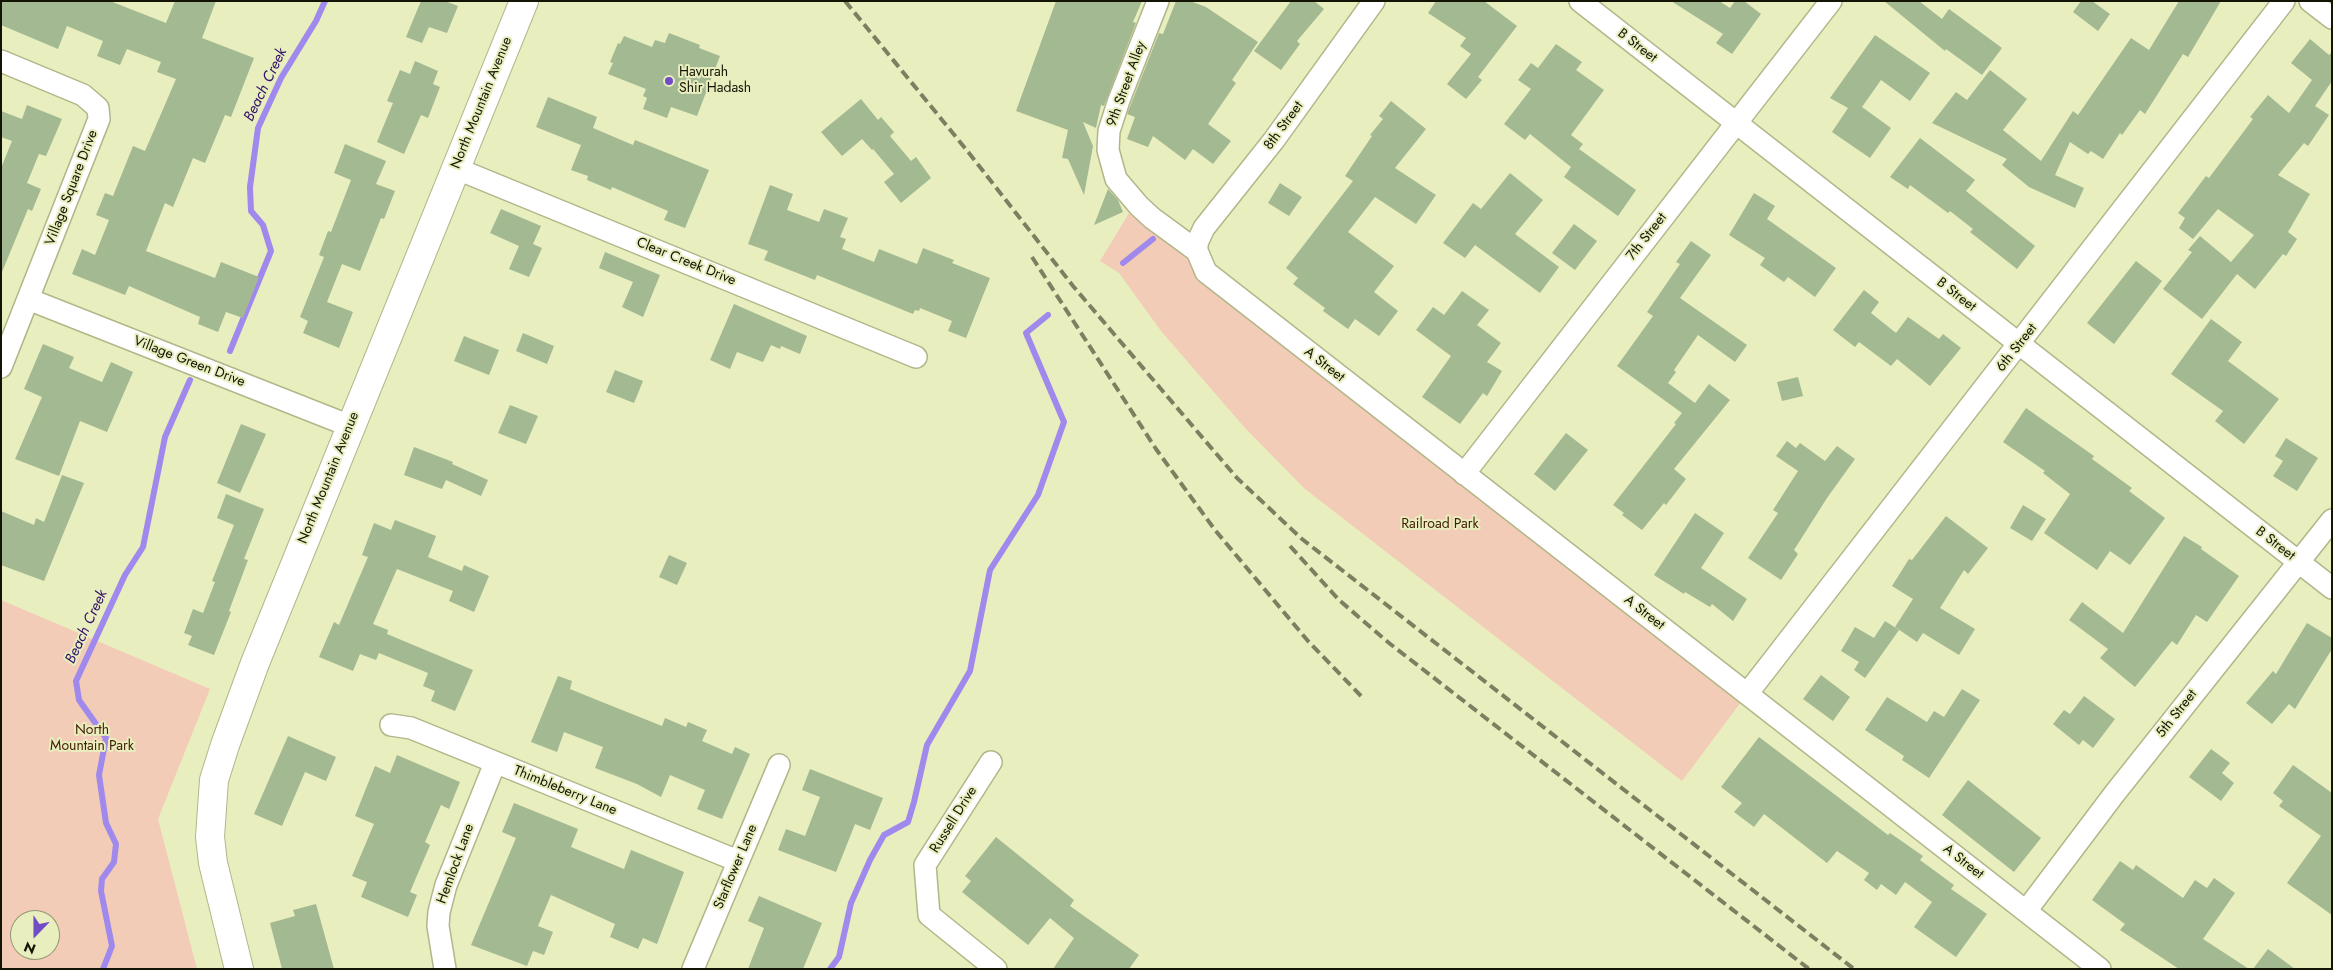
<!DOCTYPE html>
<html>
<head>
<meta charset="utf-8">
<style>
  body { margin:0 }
  #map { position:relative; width:2333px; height:970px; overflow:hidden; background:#e9eebf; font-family:Jost,sans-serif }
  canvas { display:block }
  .frame { position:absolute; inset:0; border:2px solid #131404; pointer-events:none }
  .north { position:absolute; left:10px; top:910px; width:50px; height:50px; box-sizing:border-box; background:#e9eebf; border:1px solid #939774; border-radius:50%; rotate:202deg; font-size:14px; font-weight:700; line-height:20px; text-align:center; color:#131404 }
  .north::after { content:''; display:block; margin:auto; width:18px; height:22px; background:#704dc7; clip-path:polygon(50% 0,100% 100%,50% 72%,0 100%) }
</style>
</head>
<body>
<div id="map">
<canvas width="2333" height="970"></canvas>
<div class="frame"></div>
<div class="north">N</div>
</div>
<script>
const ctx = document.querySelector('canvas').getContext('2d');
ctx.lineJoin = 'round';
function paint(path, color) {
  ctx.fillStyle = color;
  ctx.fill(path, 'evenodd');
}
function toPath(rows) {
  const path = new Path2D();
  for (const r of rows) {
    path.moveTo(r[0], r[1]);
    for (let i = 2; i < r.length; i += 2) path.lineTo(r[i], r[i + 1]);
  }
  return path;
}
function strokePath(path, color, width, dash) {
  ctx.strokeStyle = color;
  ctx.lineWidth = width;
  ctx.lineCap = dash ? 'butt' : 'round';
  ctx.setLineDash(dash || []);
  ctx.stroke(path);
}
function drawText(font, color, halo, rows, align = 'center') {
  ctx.font = font + ' Jost,sans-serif';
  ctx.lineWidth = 4;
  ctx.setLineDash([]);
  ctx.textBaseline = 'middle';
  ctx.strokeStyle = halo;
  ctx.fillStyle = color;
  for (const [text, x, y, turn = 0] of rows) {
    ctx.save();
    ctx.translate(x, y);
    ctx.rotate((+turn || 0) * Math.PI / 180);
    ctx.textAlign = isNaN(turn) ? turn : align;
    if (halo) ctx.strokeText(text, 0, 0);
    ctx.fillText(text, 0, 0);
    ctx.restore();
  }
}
paint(toPath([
  [1129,213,1747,694,1682,781,1305,489,1245,428,1161,331,1119,273,1100,261],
  [1,600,210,689,158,819,197,969,1,969],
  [20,920,50,920,50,950,20,950]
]), '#f2ccb6');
strokePath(toPath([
  [1123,263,1153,239],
  [230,351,271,251,263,225,251,211,250,187,258,128,281,78,316,21,325,1],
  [103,969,112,946,101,891,102,879,114,862,116,844,106,823,99,775,106,738,79,700,76,681,125,575,143,547,165,437,190,380],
  [830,969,839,957,851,903,870,860,884,835,908,822,914,802,927,745,970,671,990,570,1038,495,1064,422,1026,333,1048,315]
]), '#9f89ed', 6);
paint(toPath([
  [1,1,110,1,166,23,175,1,216,1,202,38,254,58,231,117,225,115,205,163,193,158,173,207,165,203,146,251,215,278,221,262,259,277,243,318,226,312,218,332,198,324,200,317,129,286,125,295,72,274,82,249,95,255,109,220,96,215,105,193,113,196,133,146,145,151,176,79,157,72,161,62,127,49,120,65,97,56,103,41,67,26,58,49,1,25],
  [421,1,445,1,458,6,447,33,429,27,422,43,406,37],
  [1056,1,1142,1,1133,22,1136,23,1104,106,1101,105,1096,128,1083,122,1093,146,1084,195,1068,159,1062,158,1068,130,1016,111],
  [1176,1,1190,1,1206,7,1258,42,1232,80,1236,83,1208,124,1231,141,1213,164,1193,149,1185,160,1153,136,1148,147,1127,139,1135,117,1127,114,1131,104,1159,33,1163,34],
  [1291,1,1314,1,1324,9,1297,41,1300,44,1281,70,1254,51],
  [1436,1,1484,1,1517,26,1478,77,1482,80,1466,99,1447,84,1471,54,1460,46,1466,38,1428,13],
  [1671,1,1719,1,1730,8,1735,1,1744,1,1761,14,1732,54,1716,43,1723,34],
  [1884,1,1919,1,1942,19,1949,9,2002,48,1982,75,1946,49,1945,51],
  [2081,1,2092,1,2110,14,2098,31,2073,12],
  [2179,1,2221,1,2188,57,2183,54,2145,114,2140,110,2122,135,2120,133,2103,159,2091,151,2088,154,2070,142,2055,175,2084,188,2075,208,2029,187,2002,165,2007,159,1932,123,1956,92,1967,100,1990,70,2027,99,2003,130,2041,161,2073,111,2078,115,2131,38,2149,50],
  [669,33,700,45,699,48,720,56,697,116,671,107,667,118,643,109,647,98,643,96,646,89,608,74,613,63,610,62,618,43,620,44,624,36,652,47,655,40,665,43],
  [1875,35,1930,73,1910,101,1881,80,1862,107,1891,128,1870,158,1832,132,1848,108,1830,98],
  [2310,39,2329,55,2332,52,2332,81,2315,106,2329,115,2308,146,2304,143,2278,175,2310,194,2288,232,2297,239,2286,256,2283,254,2255,289,2237,274,2202,319,2163,289,2192,252,2188,250,2200,236,2231,262,2254,235,2218,209,2193,239,2179,228,2185,218,2178,213,2206,176,2209,178,2253,119,2250,117,2268,95,2289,113,2312,80,2291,63],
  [1556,44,1582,62,1576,70,1604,90,1571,135,1583,144,1579,149,1636,190,1618,216,1564,177,1571,167,1530,134,1525,140,1504,124,1531,89,1518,80,1531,63,1538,68],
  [415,61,438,71,433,84,440,87,428,118,421,115,404,154,377,142,393,103,387,101,400,70,410,74],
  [548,97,597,117,593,128,633,145,635,140,709,170,685,228,664,220,668,211,612,187,611,190,587,180,588,176,571,170,581,145,536,127],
  [861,99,878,120,881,117,894,132,890,136,911,161,916,157,931,178,901,203,884,182,894,174,873,149,872,150,862,139,842,156,821,132],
  [1391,101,1426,129,1395,168,1436,195,1416,224,1375,197,1348,232,1394,266,1374,292,1398,311,1379,336,1355,319,1348,329,1323,311,1325,308,1293,284,1298,278,1286,268,1353,181,1345,176,1372,136,1370,135,1383,119,1379,116],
  [27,105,62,119,46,156,39,154,27,183,41,189,32,211,28,209,2,272,1,168,12,141,1,137,1,111,22,119],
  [1920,138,1975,180,1966,191,2035,246,2017,269,1970,232,1973,229,1950,211,1948,213,1910,185,1908,189,1890,177],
  [345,144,386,161,376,184,395,191,384,219,381,218,360,271,342,264,327,302,353,312,339,348,303,333,308,321,300,317,324,257,319,255,328,231,331,232,351,180,334,173],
  [1510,173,1543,200,1515,234,1559,267,1540,293,1475,245,1465,258,1443,243,1473,203,1481,209],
  [1280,183,1302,197,1289,216,1268,203],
  [770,185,793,194,787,210,819,222,824,209,848,218,840,237,846,239,842,249,874,262,879,249,917,264,923,248,954,260,952,263,990,278,966,338,948,331,952,321,920,308,919,311,915,310,913,314,817,275,815,280,764,260,768,251,748,244],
  [1108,189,1118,200,1123,212,1094,225],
  [1754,193,1775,206,1767,219,1836,268,1815,297,1788,277,1784,282,1760,265,1765,258,1729,235],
  [501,209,541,226,533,244,542,248,529,277,509,269,519,246,490,233],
  [1574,224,1597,241,1575,270,1552,253],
  [1691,241,1711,255,1680,298,1747,345,1735,362,1698,335,1674,370,1676,372,1668,383,1695,403,1709,384,1730,400,1674,469,1686,479,1666,505,1664,503,1642,530,1622,515,1624,513,1613,505,1676,424,1674,423,1682,413,1617,366,1653,316,1647,312,1680,264,1676,262],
  [605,252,660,275,643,317,622,307,633,282,599,268],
  [2136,261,2162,281,2114,344,2087,323],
  [1864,290,1879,302,1871,313,1896,333,1908,317,1939,339,1943,334,1961,348,1930,386,1897,359,1891,366,1859,342,1855,347,1833,330],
  [1462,291,1489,310,1477,325,1501,343,1487,362,1502,371,1487,396,1483,393,1460,424,1422,397,1451,356,1416,330,1433,307,1444,315],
  [734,304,807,336,800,354,781,346,780,349,771,345,763,362,737,352,730,369,710,360],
  [2211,319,2242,342,2228,361,2279,399,2244,444,2215,421,2223,411,2171,374],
  [523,333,554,346,547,364,516,351],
  [464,336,499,350,489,375,454,361],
  [43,344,74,357,69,368,102,382,111,362,133,372,107,432,80,421,59,476,15,459,42,397,24,389],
  [615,370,643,381,634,403,606,392],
  [1798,377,1803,396,1782,401,1777,382],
  [510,405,538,416,526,444,498,433],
  [2026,408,2094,456,2092,459,2132,488,2129,491,2165,518,2130,565,2110,551,2097,570,2044,533,2070,494,2043,473,2045,471,2003,442],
  [241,424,266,434,240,493,217,483],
  [1566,433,1588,450,1555,491,1534,474],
  [2286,438,2318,458,2297,491,2273,476,2283,461,2275,456],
  [1787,441,1796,448,1800,443,1825,461,1837,446,1855,459,1827,498,1794,550,1798,554,1781,580,1748,558,1778,513,1773,510,1798,471,1776,456],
  [414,447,453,462,452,464,488,480,481,496,446,480,442,489,404,475],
  [62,475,84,483,44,581,1,565,1,511,34,525,36,518,44,522],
  [226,494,264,509,244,559,248,560,229,611,231,612,214,655,188,645,192,636,184,633,193,609,203,613,215,582,212,581,234,525,217,518],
  [2023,505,2046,519,2032,541,2010,528],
  [1695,513,1724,533,1701,568,1747,599,1733,621,1712,604,1710,607,1685,592,1684,594,1654,575],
  [1946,516,1988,548,1968,574,1964,570,1940,608,1975,629,1959,655,1923,633,1917,642,1895,627,1913,599,1892,586,1909,559,1912,560],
  [395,520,436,536,428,557,462,571,464,565,489,576,474,612,449,601,453,591,397,569,373,624,388,630,387,634,473,670,455,711,431,701,435,691,423,686,428,673,379,653,376,660,360,654,353,671,319,657,334,622,339,625,368,557,362,555,374,523,391,530],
  [2184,536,2202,547,2201,549,2239,576,2207,622,2196,615,2177,645,2172,641,2135,687,2100,658,2108,649,2069,620,2082,602,2123,633],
  [669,555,687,563,677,585,659,577],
  [1885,621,1899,630,1865,678,1854,670,1859,662,1841,651,1855,627,1874,638],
  [2307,623,2332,638,2332,649,2295,709,2289,704,2272,724,2246,703,2273,671,2276,674],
  [1821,675,1850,697,1833,721,1803,699],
  [558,676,572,681,570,689,597,700,662,726,665,718,686,727,688,722,707,730,702,741,732,754,735,747,750,754,722,819,697,809,705,790,670,775,661,797,637,784,595,768,603,747,564,732,557,752,531,742],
  [1962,689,1980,700,1929,778,1902,760,1904,756,1865,730,1887,697,1927,722,1934,711,1944,717],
  [2084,696,2115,719,2093,748,2083,740,2079,745,2053,724,2064,710,2070,714],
  [288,736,336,757,326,781,305,772,282,826,254,814],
  [1759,737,1888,835,1890,833,1923,856,1920,860,1954,885,1951,889,1987,914,1956,957,1914,927,1932,902,1905,882,1896,895,1881,884,1877,890,1864,880,1869,873,1837,851,1827,863,1764,814,1754,827,1734,812,1742,803,1721,787],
  [2211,749,2230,763,2222,773,2234,783,2221,801,2189,777],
  [397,755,460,782,449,809,441,805,425,842,430,845,410,892,417,895,408,917,361,897,367,882,352,876,374,824,355,816,375,766,390,773],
  [2293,765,2332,793,2332,915,2287,883,2321,836,2279,806,2283,801,2273,793],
  [810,769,883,798,870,830,855,824,836,872,778,850,786,829,805,836,820,797,802,790],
  [1968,780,2041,838,2014,872,1942,815],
  [514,803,578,829,571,847,624,869,631,850,684,872,657,944,643,938,638,949,610,937,615,924,551,895,538,926,553,932,544,955,533,951,527,966,471,945,516,838,502,832],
  [996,837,1074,900,1070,906,1139,955,1129,969,1053,969,1074,938,1050,918,1028,945,962,892,971,881,965,876],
  [2120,861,2133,870,2136,865,2183,898,2195,880,2207,888,2214,878,2235,893,2203,939,2249,969,2179,969,2120,930,2125,924,2092,900],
  [759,896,822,923,803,969,748,969,764,928,748,921],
  [316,904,334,969,282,969,270,923,295,916,293,910],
  [2268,949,2295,969,2253,969]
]), '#a2b991');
const minor = toPath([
  [1158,1,1119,100,1109,131,1108,150,1116,179,1139,206,1152,218,1197,251],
  [1374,1,1274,140,1204,228,1197,243,1197,251,1206,272,2100,969],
  [1580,1,2332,588],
  [2310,1,2332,18],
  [1,61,83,95,98,108,99,119,1,367],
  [455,168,916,357],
  [28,299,350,426],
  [1464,474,1831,1],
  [1747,694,2284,1],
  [391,725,411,728,738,861],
  [991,762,925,865,929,915,996,969],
  [2026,911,2115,793,2332,520],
  [445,969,438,926,439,912,446,885,495,763],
  [693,969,779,765]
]);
const tertiary = toPath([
  [239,969,213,863,210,837,214,780,225,745,255,663,524,1]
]);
strokePath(minor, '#b2b689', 24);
strokePath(tertiary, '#b2b689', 30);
strokePath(minor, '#fff', 21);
strokePath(tertiary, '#fff', 28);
strokePath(toPath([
  [845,1,969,153,1073,286,1237,478,1302,539,1854,969],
  [1032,257,1156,449,1215,530,1308,641,1362,697],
  [1290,546,1339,600,1389,643,1809,969]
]), '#7d8060', 4, [10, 5]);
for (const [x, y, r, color] of [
  [669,81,5,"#704dc7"]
]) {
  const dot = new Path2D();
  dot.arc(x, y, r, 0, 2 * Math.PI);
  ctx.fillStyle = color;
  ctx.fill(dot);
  strokePath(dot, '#e9eebf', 2);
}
drawText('14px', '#131404', '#e9eebf', [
  ["B Street",1637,46,38],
  ["9th Street Alley",1127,84,-70],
  ["North Mountain Avenue",482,103,-68],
  ["8th Street",1284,126,-54],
  ["Village Square Drive",72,188,-69],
  ["7th Street",1647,237,-52],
  ["Clear Creek Drive",686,262,22],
  ["B Street",1956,295,38],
  ["6th Street",2017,348,-52],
  ["Village Green Drive",189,362,21],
  ["A Street",1324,365,38],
  ["North Mountain Avenue",329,478,-68],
  ["B Street",2275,544,38],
  ["A Street",1644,613,38],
  ["5th Street",2177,714,-52],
  ["Thimbleberry Lane",565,791,22],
  ["Russell Drive",954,820,-58],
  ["A Street",1963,862,38],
  ["Hemlock Lane",456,864,-70],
  ["Starflower Lane",736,867,-67]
]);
drawText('14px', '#131404', '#e9eebf', [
  ["Havurah",679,73],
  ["Shir Hadash",679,89]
], 'left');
drawText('14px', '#462004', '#e9eebf', [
  ["Railroad Park",1440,525],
  ["North",92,731],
  ["Mountain Park",92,747]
]);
drawText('italic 15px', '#311169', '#e9eebf', [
  ["Beach Creek",266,85,-64],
  ["Beach Creek",87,627,-65]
]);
</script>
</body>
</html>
